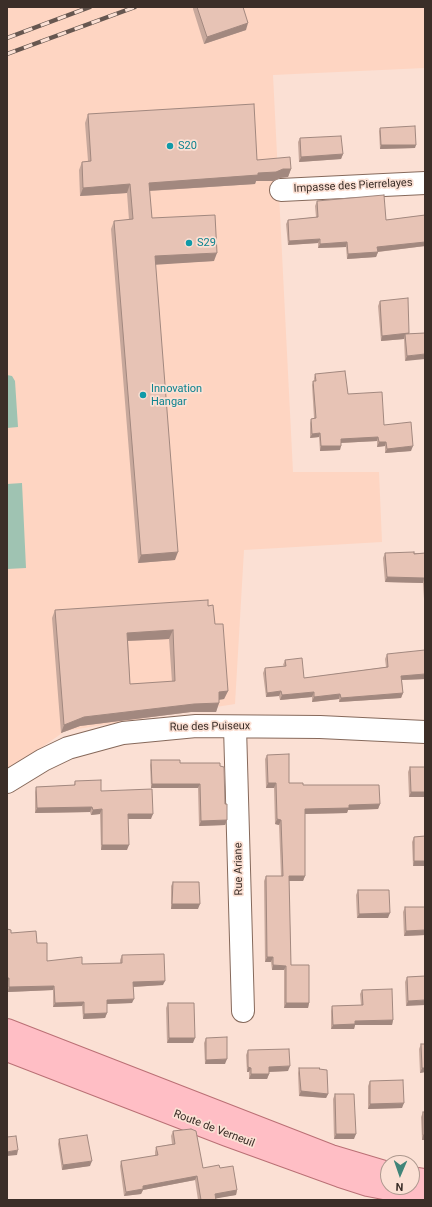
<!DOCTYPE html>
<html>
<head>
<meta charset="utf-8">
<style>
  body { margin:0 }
  #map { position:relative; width:432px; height:1207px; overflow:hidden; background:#fbe0d4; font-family:Roboto,sans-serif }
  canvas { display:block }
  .frame { position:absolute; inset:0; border:8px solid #3b2e28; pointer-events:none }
  .north { position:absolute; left:380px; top:1155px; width:40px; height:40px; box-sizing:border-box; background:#fbe0d4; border:1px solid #ae998f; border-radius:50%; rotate:182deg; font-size:11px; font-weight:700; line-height:16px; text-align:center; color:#3b2e28 }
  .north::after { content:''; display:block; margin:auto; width:14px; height:18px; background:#418579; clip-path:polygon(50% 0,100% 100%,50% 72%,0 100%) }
</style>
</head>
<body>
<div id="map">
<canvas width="432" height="1207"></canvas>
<div class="frame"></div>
<div class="north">N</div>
</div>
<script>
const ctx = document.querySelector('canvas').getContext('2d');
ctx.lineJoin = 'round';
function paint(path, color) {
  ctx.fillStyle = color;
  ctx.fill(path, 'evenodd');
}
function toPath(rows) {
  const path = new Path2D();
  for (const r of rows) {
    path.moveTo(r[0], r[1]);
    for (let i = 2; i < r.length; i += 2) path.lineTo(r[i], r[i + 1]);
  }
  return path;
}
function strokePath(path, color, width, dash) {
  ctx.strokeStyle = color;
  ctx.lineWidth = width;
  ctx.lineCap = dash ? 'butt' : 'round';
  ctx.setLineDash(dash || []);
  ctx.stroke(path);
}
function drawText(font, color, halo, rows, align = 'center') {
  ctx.font = font + ' Roboto,sans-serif';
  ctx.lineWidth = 3.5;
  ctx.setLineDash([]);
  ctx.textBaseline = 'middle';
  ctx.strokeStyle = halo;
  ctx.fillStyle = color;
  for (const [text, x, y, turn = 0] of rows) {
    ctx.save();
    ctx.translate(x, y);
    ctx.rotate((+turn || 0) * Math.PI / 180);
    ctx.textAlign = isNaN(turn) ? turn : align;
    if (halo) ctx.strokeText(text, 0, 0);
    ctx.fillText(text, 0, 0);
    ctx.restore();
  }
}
paint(toPath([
  [7,7,425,7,425,68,273,75,293,472,379,472,382,542,244,550,235,704,65,731,7,772]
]), '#fed5c2');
paint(toPath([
  [7,375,12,376,15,381,18,427,7,428],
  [22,483,26,568,7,569,7,484]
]), '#9fc3b2');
const minor = toPath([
  [281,190,425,183],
  [235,727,243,1011],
  [7,782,43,760,68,748,123,733,196,726,320,727,425,732]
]);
const major = toPath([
  [7,1030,331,1156,388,1173],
  [7,1050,227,1135,340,1176,368,1185,425,1196],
  [412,1178,425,1180]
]);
strokePath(minor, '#86695b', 24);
strokePath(major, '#ba7075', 24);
strokePath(minor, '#fff', 22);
strokePath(major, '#ffbec5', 22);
const rail = toPath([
  [7,38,90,7],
  [7,54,135,7]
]);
strokePath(rail, '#675750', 4.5);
strokePath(rail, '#fbe0d4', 3, [9]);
paint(toPath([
  [193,7,243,7,246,30,204,44,193,9],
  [88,114,291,169,288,177,280,178,273,181,256,181,255,184,149,191,152,218,214,261,155,264,175,560,138,563,111,229,114,221,129,220,127,193,80,196,79,170,82,162,88,161,85,123],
  [380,128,415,148,380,149,379,131],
  [300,138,343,154,341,159,299,162,298,142],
  [317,201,386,220,425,215,425,246,378,252,376,257,347,259,346,247,318,248,318,243,288,245,286,224,288,220,316,217,315,206],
  [380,301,408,334,425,333,405,361,404,339,381,341,378,306],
  [315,374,348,394,384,425,411,451,385,453,385,446,377,447,377,441,341,443,340,450,320,451,319,437,310,438,310,423,311,419,314,418,312,385,313,381,314,381,314,378],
  [385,553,425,553,425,599,424,599,423,583,385,582,383,558],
  [208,606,215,624,228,691,224,699,219,700,219,703,216,712,191,712,80,726,61,733,52,618,55,610],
  [169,639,172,682,130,684,128,641],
  [387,654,425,679,402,680,403,693,401,698,339,702,339,699,312,702,312,697,280,700,279,696,266,697,263,673,265,668,284,666,283,665,285,660,304,678,386,667,385,659],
  [267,755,289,783,303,785,380,804,378,809,348,810,347,813,305,814,305,876,303,881,289,881,291,965,309,1003,308,1008,284,1008,284,970,272,970,271,962,265,962,264,881,266,876,281,876,279,825,275,824,274,788,266,788,265,759],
  [151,760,180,763,225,804,227,820,225,825,199,826,198,788,151,788,150,765],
  [410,767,425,767,425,797,409,797,408,772],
  [75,781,101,791,151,819,128,819,127,850,101,850,100,814,91,815,90,812,35,813,35,792,36,787,74,785],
  [425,836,413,866,412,842,414,837],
  [173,882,198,909,171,909,171,886],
  [358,890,388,918,357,918,356,895],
  [405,907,425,907,425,935,404,936,403,912],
  [11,933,37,943,47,961,82,964,120,963,120,960,122,955,163,985,133,987,132,1003,107,1004,107,1013,105,1018,83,1019,82,1006,53,1007,53,990,8,992,8,982],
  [425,976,406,1006,405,982,407,977],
  [362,990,393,1020,392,1025,355,1025,354,1029,331,1029,331,1011,332,1006,361,1005,360,994],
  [168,1003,193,1043,167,1043,166,1008],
  [206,1038,225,1064,205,1064,204,1043],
  [421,1044,425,1044,425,1072,420,1073,419,1049],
  [248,1050,288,1071,269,1072,269,1074,267,1079,249,1079,249,1072,247,1072,246,1055],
  [299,1068,319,1069,328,1094,326,1098,299,1096,298,1073],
  [370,1081,402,1108,368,1109,368,1086],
  [335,1094,354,1139,334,1139,333,1099],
  [423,1112,425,1140,422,1140,421,1117],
  [173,1131,203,1168,220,1168,237,1190,236,1195,215,1198,216,1200,198,1200,195,1180,143,1190,141,1194,124,1196,120,1166,121,1161,155,1156,155,1152,156,1147,172,1144,171,1136],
  [59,1139,90,1166,62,1170,58,1144]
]), '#c7a89c');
paint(toPath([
  [248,23,246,30,204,44,207,37],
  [381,145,416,145,415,148,380,149],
  [343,154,341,159,299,162,301,157],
  [283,169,291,169,288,177,280,178,273,181,256,181,255,184,146,191,149,183,258,173],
  [130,184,127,193,80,196,83,188],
  [320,239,318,243,288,245,289,241],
  [347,242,346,247,318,248,320,244],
  [425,242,425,246,376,252,377,247],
  [378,252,376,257,347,259,348,254],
  [217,253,214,261,152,265,155,256],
  [409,333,407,338,405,334,404,339,381,341,382,336],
  [425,354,425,359,405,361,407,356],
  [320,433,319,437,310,438,312,434],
  [378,437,377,441,339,443,341,439],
  [379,442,386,442,385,446,377,447],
  [321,446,341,446,340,450,320,451],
  [413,446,411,451,385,453,387,449],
  [178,552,175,560,138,563,141,555],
  [387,577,424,578,423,583,385,582],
  [173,630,169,639,124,641,127,633],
  [425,674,425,679,400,680,401,676],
  [228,691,224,699,216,700,219,692],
  [281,691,279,696,266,697,267,693],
  [314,692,312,697,280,700,282,695],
  [403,693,401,698,339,702,341,698],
  [340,694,339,699,312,702,314,697],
  [219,703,216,712,191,712,80,726,61,733,64,725,84,717,194,704],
  [268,783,276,783,274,788,266,788],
  [152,784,200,784,198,788,151,788],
  [411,792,425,792,425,797,409,797],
  [380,804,378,809,348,810,347,813,303,814,305,809,349,805],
  [92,807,90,812,35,813,37,808],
  [102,809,100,814,91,815,93,810],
  [128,814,153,814,151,819,126,819],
  [277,819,281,820,279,825,275,824],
  [227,820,225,825,199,826,201,821],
  [102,845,129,845,127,850,101,850],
  [414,861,425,861,425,866,413,866],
  [289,876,305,876,303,881,288,881],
  [172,904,200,904,198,909,171,909],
  [390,913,388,918,357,918,359,914],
  [425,930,425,935,404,936,406,931],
  [267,957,273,957,271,962,265,962],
  [273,965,286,966,284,970,272,970],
  [7,978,9,978,8,982,7,982],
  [165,981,163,985,131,987,133,982],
  [54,986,53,990,8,992,9,987],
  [134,999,132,1003,105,1004,107,1000],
  [425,1000,425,1005,406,1006,408,1001],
  [84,1002,82,1006,53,1007,55,1003],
  [286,1003,309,1003,308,1008,284,1008],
  [107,1013,105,1018,83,1019,84,1014],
  [393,1020,392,1025,355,1025,354,1029,331,1029,333,1025,355,1021],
  [169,1038,195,1038,193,1043,167,1043],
  [227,1059,225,1064,205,1064,206,1060],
  [290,1066,288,1071,267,1072,269,1067],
  [248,1067,251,1068,249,1072,247,1072],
  [422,1068,425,1068,425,1072,420,1073],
  [251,1074,269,1074,267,1079,249,1079],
  [301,1091,328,1094,326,1098,299,1096],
  [404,1103,402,1108,368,1109,370,1104],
  [336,1134,356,1134,354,1139,334,1139],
  [423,1135,425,1135,425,1140,422,1140],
  [18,1150,17,1155,7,1156,7,1152],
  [92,1161,90,1166,62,1170,63,1165],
  [197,1176,195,1180,143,1190,141,1194,124,1196,126,1192,143,1186],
  [237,1190,236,1195,213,1199,215,1194]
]), '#a2887f');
const building = toPath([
  [197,7,243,7,248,23,207,37,197,7],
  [254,104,257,160,290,157,291,169,283,169,276,172,258,173,258,175,149,183,152,218,215,215,217,253,155,256,178,552,141,555,114,221,133,219,130,184,83,188,82,162,91,161,88,114,254,104],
  [415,126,416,145,381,145,380,128,415,126],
  [341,136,343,154,301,157,300,138,341,136],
  [384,195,386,220,425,215,425,242,377,247,378,252,348,254,347,242,320,244,320,239,289,241,288,220,318,217,317,201,384,195],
  [408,298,409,333,382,336,380,301,408,298],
  [425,333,425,354,407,356,405,334,425,333],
  [345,371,348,394,382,392,384,425,411,422,413,446,387,449,386,442,379,442,378,437,341,439,341,446,321,446,320,433,312,434,311,419,316,418,313,381,316,381,315,374,345,371],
  [414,552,414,554,425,553,425,586,424,578,387,577,385,553,414,552],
  [208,600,208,606,213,605,215,624,223,624,228,691,219,692,219,703,194,704,84,717,64,725,55,610,208,600],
  [173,630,175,681,130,684,127,633,173,630],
  [425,650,425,674,401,676,403,693,341,698,340,694,314,697,314,692,282,695,281,691,267,693,265,668,286,666,285,660,302,658,304,678,388,667,387,654,425,650],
  [289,754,289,783,303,783,303,785,379,785,380,804,349,805,349,808,305,809,305,876,289,876,291,965,309,965,309,1003,286,1003,286,966,273,965,273,957,267,957,266,876,283,876,281,820,277,819,276,783,268,783,267,755,289,754],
  [151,760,180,760,180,763,220,763,220,766,224,767,225,804,227,804,227,820,201,821,200,784,152,784,151,760],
  [410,767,425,767,425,792,411,792,410,767],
  [101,780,101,791,152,789,153,814,128,814,129,845,102,845,102,809,93,810,92,807,37,808,36,787,75,785,75,781,101,780],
  [425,836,425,861,414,861,414,837,425,836],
  [173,882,199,882,200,904,172,904,173,882],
  [358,890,389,890,390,913,359,914,358,890],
  [405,907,425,907,425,930,406,931,405,907],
  [7,929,11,930,11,933,36,931,37,943,47,943,47,961,82,957,82,964,122,963,122,955,164,954,165,981,133,982,134,999,107,1000,107,1013,84,1014,84,1002,55,1003,54,986,9,987,9,978,7,978,7,929],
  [425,976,425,1000,408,1001,407,977,425,976],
  [392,989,393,1020,355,1021,355,1024,333,1025,332,1006,363,1005,362,990,392,989],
  [168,1003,194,1003,195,1038,169,1038,168,1003],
  [227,1037,227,1059,206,1060,206,1038,227,1037],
  [421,1044,425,1044,425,1068,422,1068,421,1044],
  [289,1049,290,1066,269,1067,269,1074,251,1074,251,1068,248,1067,248,1050,289,1049],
  [299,1068,320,1068,319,1069,327,1070,328,1094,301,1091,299,1068],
  [403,1080,404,1103,370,1104,370,1081,403,1080],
  [335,1094,354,1094,356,1134,336,1134,335,1094],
  [423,1112,425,1112,425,1135,423,1135,423,1112],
  [191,1129,196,1131,203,1168,219,1165,220,1168,233,1166,237,1190,215,1194,216,1200,201,1200,197,1176,143,1186,143,1189,126,1192,121,1161,158,1155,156,1147,175,1144,173,1131,191,1129],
  [87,1135,92,1161,63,1165,59,1139,87,1135],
  [16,1136,18,1150,7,1152,7,1137,16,1136]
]);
paint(building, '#e7c3b5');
strokePath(building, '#a2887f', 1);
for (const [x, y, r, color] of [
  [170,146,4,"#0f9aa8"],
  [189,243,4,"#0f9aa8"],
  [143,395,4,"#0f9aa8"]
]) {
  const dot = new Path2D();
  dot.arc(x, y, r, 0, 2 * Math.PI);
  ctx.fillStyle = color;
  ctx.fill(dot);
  strokePath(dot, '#fbe0d4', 1.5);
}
drawText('11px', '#0d838f', '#fbe0d4', [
  ["S20",178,146],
  ["S29",197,243],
  ["Innovation",151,389],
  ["Hangar",151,402]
], 'left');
drawText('11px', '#3b2e28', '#fbe0d4', [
  ["Impasse des Pierrelayes",353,186,-3],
  ["Rue des Puiseux",210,727,-1],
  ["Rue Ariane",239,869,-91],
  ["Route de Verneuil",214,1129,21]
]);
</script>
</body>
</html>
